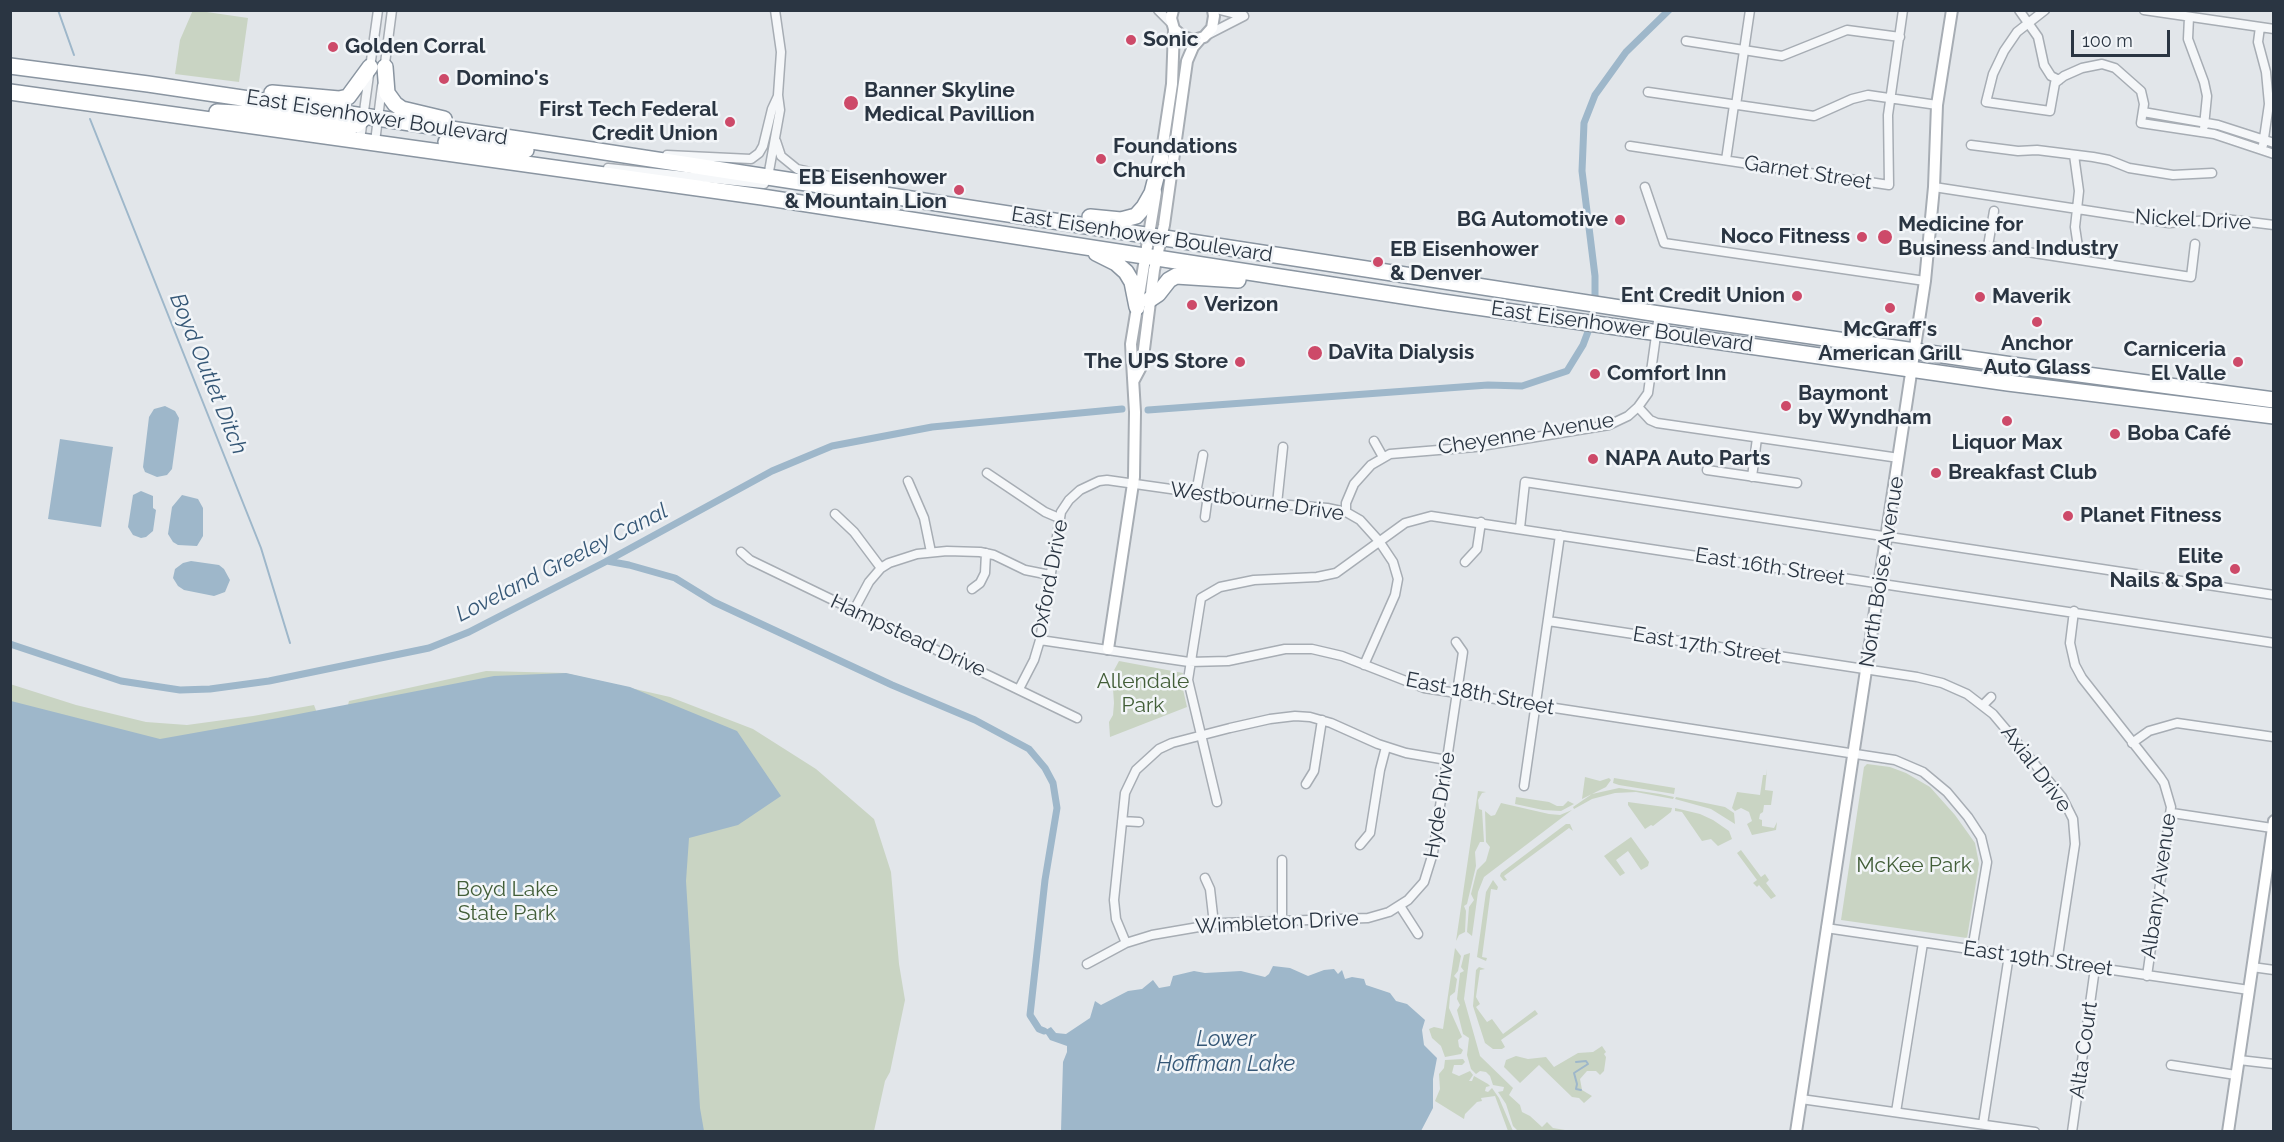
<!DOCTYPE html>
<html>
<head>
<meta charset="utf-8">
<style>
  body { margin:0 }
  #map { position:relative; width:2284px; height:1142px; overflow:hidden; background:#e2e6ea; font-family:Raleway,sans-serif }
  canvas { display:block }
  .frame { position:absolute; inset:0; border:12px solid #2a3542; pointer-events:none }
  .scale { position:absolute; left:2071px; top:30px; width:99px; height:27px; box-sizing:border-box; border:3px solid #2a3542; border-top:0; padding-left:8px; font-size:18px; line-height:21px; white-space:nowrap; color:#2a3542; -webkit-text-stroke:4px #f2f5f8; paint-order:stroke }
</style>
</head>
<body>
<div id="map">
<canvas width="2284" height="1142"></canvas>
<div class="frame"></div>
<div class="scale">100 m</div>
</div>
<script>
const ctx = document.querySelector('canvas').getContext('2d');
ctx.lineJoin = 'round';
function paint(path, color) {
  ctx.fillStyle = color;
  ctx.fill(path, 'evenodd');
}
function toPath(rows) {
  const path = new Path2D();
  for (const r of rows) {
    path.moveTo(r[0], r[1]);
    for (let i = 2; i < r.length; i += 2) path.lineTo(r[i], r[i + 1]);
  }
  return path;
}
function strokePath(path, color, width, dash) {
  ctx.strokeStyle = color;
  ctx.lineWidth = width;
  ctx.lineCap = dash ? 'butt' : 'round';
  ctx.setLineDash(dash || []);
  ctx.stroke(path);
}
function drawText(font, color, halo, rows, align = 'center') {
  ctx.font = font + ' Raleway,sans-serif';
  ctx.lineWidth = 5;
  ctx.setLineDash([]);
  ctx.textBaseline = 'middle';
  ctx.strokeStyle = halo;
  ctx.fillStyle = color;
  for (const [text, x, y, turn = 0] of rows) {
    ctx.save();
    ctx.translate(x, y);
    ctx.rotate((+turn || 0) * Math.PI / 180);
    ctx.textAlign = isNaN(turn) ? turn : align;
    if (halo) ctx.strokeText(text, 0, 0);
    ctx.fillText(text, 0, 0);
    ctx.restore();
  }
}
paint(toPath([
  [193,10,248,18,239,82,175,74,180,40],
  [1119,661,1183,673,1182,685,1187,707,1110,737,1109,722,1113,715,1114,703,1112,674],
  [486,671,565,673,670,697,753,729,816,769,874,819,891,872,899,964,905,1000,890,1072,885,1081,874,1131,11,1131,10,684,76,705,146,722,187,725,253,716,314,705,324,732,347,709,349,701],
  [1867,764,1890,767,1906,773,1930,787,1955,815,1975,843,1979,864,1967,938,1841,920,1864,767],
  [1767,769,1765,790,1773,791,1771,805,1764,805,1763,812,1760,814,1759,819,1762,820,1762,826,1774,828,1777,822,1776,830,1752,835,1747,824,1752,821,1749,812,1741,808,1735,811,1732,808,1737,792,1760,795,1763,775,1766,775],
  [1585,777,1600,781,1609,778,1611,780,1606,787,1582,799],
  [1614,778,1675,788,1674,794,1619,785,1613,783],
  [1619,788,1660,794,1674,797,1673,799,1636,792,1615,793,1592,799,1574,809,1573,807,1592,794],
  [1478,791,1486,792,1482,793,1478,800,1479,809,1482,810,1484,842,1480,842,1475,852,1476,866,1467,904,1464,906,1466,911,1465,932,1459,935,1456,941],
  [1516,797,1549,802,1557,806,1563,806,1568,801,1574,804,1561,811,1543,810,1515,804],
  [1676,797,1725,807,1734,813,1735,824,1711,809,1675,799],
  [1628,802,1672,808,1671,812,1653,826,1651,825,1645,829,1628,805],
  [1501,803,1549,814,1560,815,1572,810,1484,877,1478,892,1472,936,1467,932,1469,907,1474,900,1471,894,1477,870,1486,861,1490,847,1486,842,1485,811,1491,816,1495,815],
  [1675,808,1700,814,1713,820,1729,831,1732,839,1718,846,1711,839,1702,841,1682,812,1675,811],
  [1566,824,1570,824,1573,831,1569,828,1504,876,1507,880,1504,881,1500,876,1501,873],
  [1631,837,1649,862,1648,866,1641,870,1628,851,1616,860,1625,873,1620,876,1604,856],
  [1741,850,1761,877,1765,874,1769,880,1766,883,1776,896,1771,899,1759,885,1757,887,1753,883,1757,880,1737,853],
  [1493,880,1498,887,1497,890,1491,889,1482,957,1487,958,1486,961,1477,957,1486,892],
  [1455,948,1461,956,1458,971,1454,976,1457,979,1455,992,1450,996,1449,1008,1462,1037,1458,1040,1459,1047,1463,1050,1461,1054,1445,1057,1441,1046,1432,1038,1429,1029,1434,1027,1443,1029],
  [1470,953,1464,999,1480,1056,1513,1088,1509,1095,1520,1105,1522,1112,1530,1116,1542,1127,1547,1122,1553,1128,1571,1131,1518,1131,1513,1126,1506,1104,1498,1092,1503,1091,1504,1087,1493,1085,1490,1076,1486,1072,1480,1071,1476,1074,1471,1069,1467,1055,1469,1038,1463,1034,1457,1010,1460,1005,1457,999,1460,973,1464,971,1461,967,1464,955],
  [1479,967,1485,969,1480,970,1476,997,1480,1004,1476,1007,1487,1022,1492,1019,1503,1034,1535,1010,1538,1014,1501,1040,1505,1047,1502,1049,1493,1049,1485,1043,1473,1006,1476,970],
  [1602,1046,1606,1052,1604,1054,1606,1057,1604,1071,1600,1075,1596,1071,1587,1071,1580,1079,1582,1090,1592,1096,1584,1103,1579,1098,1572,1097,1539,1065,1520,1083,1504,1067,1506,1060,1516,1056,1528,1059,1546,1057,1554,1067,1578,1053,1593,1052],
  [1463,1059,1465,1062,1462,1065,1454,1065,1452,1073,1459,1076,1470,1071,1473,1075,1469,1081,1472,1081,1474,1076,1488,1084,1490,1086,1486,1087,1485,1091,1488,1092,1492,1088,1499,1098,1513,1131,1508,1131,1495,1096,1481,1098,1482,1101,1477,1102,1465,1114,1464,1119,1435,1101,1440,1089,1439,1074,1444,1068,1445,1060]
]), '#c9d4c3');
paint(toPath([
  [165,406,175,411,179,418,172,469,167,475,157,477,145,472,143,467,149,417,154,409],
  [60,439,113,447,101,527,48,519],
  [141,491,153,496,153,508,156,510,153,531,146,537,141,538,133,535,128,527,133,495],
  [182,495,198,499,203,508,203,536,197,546,178,545,173,542,168,534,172,507],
  [191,561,219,565,224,569,230,580,225,592,214,596,184,590,178,586,173,578,175,569,183,563],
  [566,673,630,687,737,731,781,796,738,825,689,838,686,881,700,1108,704,1131,11,1131,11,701,160,739,278,718,494,676],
  [1273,966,1290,968,1308,976,1324,970,1334,969,1338,974,1342,970,1345,979,1352,977,1364,979,1366,985,1390,993,1396,1001,1407,1004,1425,1020,1422,1030,1424,1045,1437,1058,1433,1079,1433,1108,1421,1131,1061,1131,1063,1062,1067,1052,1067,1046,1050,1040,1044,1031,1051,1027,1056,1033,1066,1034,1090,1018,1095,1001,1101,1005,1128,991,1142,989,1153,980,1159,988,1170,986,1173,976,1194,971,1205,973,1241,971,1265,977,1269,974]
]), '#9eb7ca');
strokePath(toPath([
  [58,10,74,55],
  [90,119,261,548,290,643],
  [1576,1062,1586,1061,1588,1064,1574,1073,1577,1084,1576,1089,1581,1090]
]), '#9eb7ca', 2);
strokePath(toPath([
  [1595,296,1595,276,1582,171,1584,123,1595,95,1626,52,1669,10],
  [1148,410,1488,385,1522,386,1567,371,1583,345,1589,329],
  [607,561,629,565,675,578,714,602,892,685,975,720,1029,749,1045,768,1053,783,1057,808,1045,880,1030,1015,1039,1029,1044,1031],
  [10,644,121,681,180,690,210,689,269,681,429,648,469,632,607,561,772,471,832,446,932,427,1122,409]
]), '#9eb7ca', 7);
const street = toPath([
  [1158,10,1172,24],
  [1220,10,1243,16],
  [2019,10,2038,37,2044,65,2051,76,2059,80],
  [2045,10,2017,32,2004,51,1993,74,1986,102,2050,111,2055,83,2064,76,2082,68,2102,64,2115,68,2141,91,2144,104,2141,123,2214,134,2274,154],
  [2144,10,2274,29],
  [2189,17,2188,39,2204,82,2207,96,2204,126],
  [2260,27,2258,42,2266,72,2269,104,2263,145],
  [1207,35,1244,16],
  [1686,41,1782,56,1847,30,1900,37],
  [384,71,392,10],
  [1648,92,1814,116,1852,99,1868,95,1937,105],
  [1736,105,1750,10],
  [2143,112,2218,125,2274,143],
  [360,140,378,10],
  [776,141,781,156,797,169,884,188],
  [375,142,382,86],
  [1971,145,2018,151,2037,150,2093,157,2109,160,2129,168,2173,175,2212,173],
  [1630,146,1889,185,1888,115,1903,10],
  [667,155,751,159,759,153,763,146,772,109,778,96],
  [2074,155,2079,191,2075,227,2080,260],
  [1726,160,1734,105],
  [608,168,764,184,768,177,780,110,778,95,781,52,775,10],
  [1645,187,1664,243,1925,281],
  [1934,187,2169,223,2225,219,2274,225],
  [1994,211,1988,246,2191,277,2195,244],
  [1638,407,1650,420,1657,423,1899,458],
  [1374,441,1383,457],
  [1707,470,1797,483],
  [987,473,1045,512,1059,518],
  [1752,477,1757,438],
  [908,481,924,518,931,552],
  [1196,493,1203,455],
  [1277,504,1283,447],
  [1346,512,1346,503,1354,484,1371,465,1390,454,1475,447,1609,425,1628,416,1638,407,1648,393,1659,314],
  [835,514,854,532,881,568],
  [1205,517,1208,495],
  [1520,528,1525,482,2274,595],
  [741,552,750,560,1077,718],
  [1465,562,1477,549,1481,522],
  [972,589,980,583,985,573,986,553],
  [854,610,869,582,881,568,889,563,917,554,947,551,980,552,994,555,1025,570,1050,575],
  [2074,611,2070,643,2075,665,2082,678,2160,777,2164,783,2171,807,2147,976],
  [1548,621,1917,677,1942,683,1967,694,1993,714,2009,733,2062,797,2073,819,2075,844,2057,962],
  [1040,640,1189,662,1228,661,1285,649,1312,649,1342,656,1424,688,1895,760,1923,772,1947,792,1968,817,1981,837,1987,862,1972,950],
  [1019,689,1034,660,1040,640,1061,512,1069,500,1080,490,1099,481,1107,480,1277,504,1327,508,1346,512,1360,520,1379,541,1393,562,1398,579,1395,595,1364,665],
  [1983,705,1991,697],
  [2132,743,2149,731,2177,723,2274,737],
  [1306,784,1314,771,1322,720],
  [1524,786,1560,535],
  [1217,802,1188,680,1201,598,1220,587,1254,580,1317,577,1336,573,1405,523,1431,516,2274,643],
  [2172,813,2272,828],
  [1122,821,1139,822],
  [1360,845,1370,833,1380,770,1386,747],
  [1282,860,1282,921],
  [1205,878,1210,889,1214,924],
  [1400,906,1418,934],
  [1826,928,2249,990],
  [1126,943,1116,919,1114,900,1125,793,1136,770,1159,749,1172,743,1230,728,1270,719,1295,716,1310,717,1331,723,1378,744,1406,753,1447,760],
  [1087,964,1126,943,1152,935,1222,923,1368,918,1389,912,1408,900,1424,882,1433,853,1463,652,1456,642],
  [2252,967,2274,970],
  [2239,1060,2274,1064],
  [2171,1065,2236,1075],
  [1801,1099,2035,1132],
  [1896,1112,1923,943],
  [1983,1124,2009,955],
  [2072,1132,2095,968]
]);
const secondary = toPath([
  [1173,10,1171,18,1174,29,1183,37,1194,40,1204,37,1212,28,1214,16,1213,10],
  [1160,164,1172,84,1174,29],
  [1134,380,1142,365,1154,270,1164,225,1187,61,1193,47,1200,39],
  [1108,649,1134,477,1135,412,1131,344,1156,192],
  [1796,1132,1925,281,1934,187,1937,105,1952,10],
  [2228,1132,2274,821]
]);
const highway = toPath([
  [10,66,148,84,592,150,1659,314,2012,365,2274,400],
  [385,67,387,93,395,104,402,109,444,119],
  [10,92,762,197,1442,302,2008,383,2274,416],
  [272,93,339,99,348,97,370,67],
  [217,112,280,115,353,125,356,125,363,119],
  [446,142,526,150],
  [1090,217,1121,220,1136,216,1144,207,1152,193,1161,158],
  [1096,253,1116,263,1126,272,1132,282,1137,307],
  [1149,300,1158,294,1169,280,1176,276,1238,280]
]);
strokePath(street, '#a7adb4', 11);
strokePath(secondary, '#a7adb4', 14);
strokePath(highway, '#8a95a1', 18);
strokePath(street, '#f5f7f9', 8);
strokePath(secondary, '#fff', 10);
strokePath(highway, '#fff', 15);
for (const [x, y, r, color] of [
  [1131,40,6,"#cd4a69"],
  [333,47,6,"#cd4a69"],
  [444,79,6,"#cd4a69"],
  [851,103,8,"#cd4a69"],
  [730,122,6,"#cd4a69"],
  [1101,159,6,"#cd4a69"],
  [959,190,6,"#cd4a69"],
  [1620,220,6,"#cd4a69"],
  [1862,237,6,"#cd4a69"],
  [1885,237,8,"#cd4a69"],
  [1378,262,6,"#cd4a69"],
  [1797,296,6,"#cd4a69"],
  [1980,297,6,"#cd4a69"],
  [1192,305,6,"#cd4a69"],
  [1890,308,6,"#cd4a69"],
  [2037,322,6,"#cd4a69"],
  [1315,353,8,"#cd4a69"],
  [1240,362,6,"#cd4a69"],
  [2238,362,6,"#cd4a69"],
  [1595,374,6,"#cd4a69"],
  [1786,406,6,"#cd4a69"],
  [2007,421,6,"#cd4a69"],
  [2115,434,6,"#cd4a69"],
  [1593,459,6,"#cd4a69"],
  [1936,473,6,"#cd4a69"],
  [2068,516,6,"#cd4a69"],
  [2235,569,6,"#cd4a69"]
]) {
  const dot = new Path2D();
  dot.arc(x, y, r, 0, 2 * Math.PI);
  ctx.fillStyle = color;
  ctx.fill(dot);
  strokePath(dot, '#f2f5f8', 2);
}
drawText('bold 21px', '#2a3542', '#f2f5f8', [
  ["Sonic",1143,40],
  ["Golden Corral",345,47],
  ["Domino's",456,79],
  ["Banner Skyline",864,91],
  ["Medical Pavillion",864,115],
  ["First Tech Federal",718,110,"right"],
  ["Credit Union",718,134,"right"],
  ["Foundations",1113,147],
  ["Church",1113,171],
  ["EB Eisenhower",947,178,"right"],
  ["& Mountain Lion",947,202,"right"],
  ["BG Automotive",1608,220,"right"],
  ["Medicine for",1898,225],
  ["Business and Industry",1898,249],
  ["Noco Fitness",1850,237,"right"],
  ["EB Eisenhower",1390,250],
  ["& Denver",1390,274],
  ["Ent Credit Union",1785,296,"right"],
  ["Maverik",1992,297],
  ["Verizon",1204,305],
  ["McGraff's",1890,330,"center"],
  ["American Grill",1890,354,"center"],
  ["Anchor",2037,344,"center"],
  ["Auto Glass",2037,368,"center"],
  ["Carniceria",2226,350,"right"],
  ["El Valle",2226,374,"right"],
  ["DaVita Dialysis",1328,353],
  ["The UPS Store",1228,362,"right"],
  ["Comfort Inn",1607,374],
  ["Baymont",1798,394],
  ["by Wyndham",1798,418],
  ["Boba Café",2127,434],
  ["Liquor Max",2007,443,"center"],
  ["NAPA Auto Parts",1605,459],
  ["Breakfast Club",1948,473],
  ["Planet Fitness",2080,516],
  ["Elite",2223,557,"right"],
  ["Nails & Spa",2223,581,"right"]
], 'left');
drawText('21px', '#2a3542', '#f2f5f8', [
  ["East Eisenhower Boulevard",377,118,9],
  ["Garnet Street",1808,173,9],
  ["Nickel Drive",2193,220,3],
  ["East Eisenhower Boulevard",1142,235,9],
  ["East Eisenhower Boulevard",1622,327,8],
  ["Cheyenne Avenue",1526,434,-9],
  ["Westbourne Drive",1257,502,8],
  ["East 16th Street",1770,567,9],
  ["North Boise Avenue",1882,572,-81],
  ["Oxford Drive",1050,579,-79],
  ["Hampstead Drive",908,636,25],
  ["East 17th Street",1707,646,9],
  ["East 18th Street",1480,694,11],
  ["Axial Drive",2036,769,53],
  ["Hyde Drive",1440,805,-81],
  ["Albany Avenue",2159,886,-82],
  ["Wimbleton Drive",1277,923,-3],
  ["East 19th Street",2038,959,8],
  ["Alta Court",2084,1050,-82]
]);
drawText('21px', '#425e38', '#f2f5f8', [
  ["Allendale",1143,682],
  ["Park",1143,706],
  ["McKee Park",1914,866],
  ["Boyd Lake",507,890],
  ["State Park",507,914]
]);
drawText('italic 22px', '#355776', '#f2f5f8', [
  ["Boyd Outlet Ditch",208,374,68],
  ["Loveland Greeley Canal",562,563,-27],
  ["Lower",1226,1039],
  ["Hoffman Lake",1226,1064]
]);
</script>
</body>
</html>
